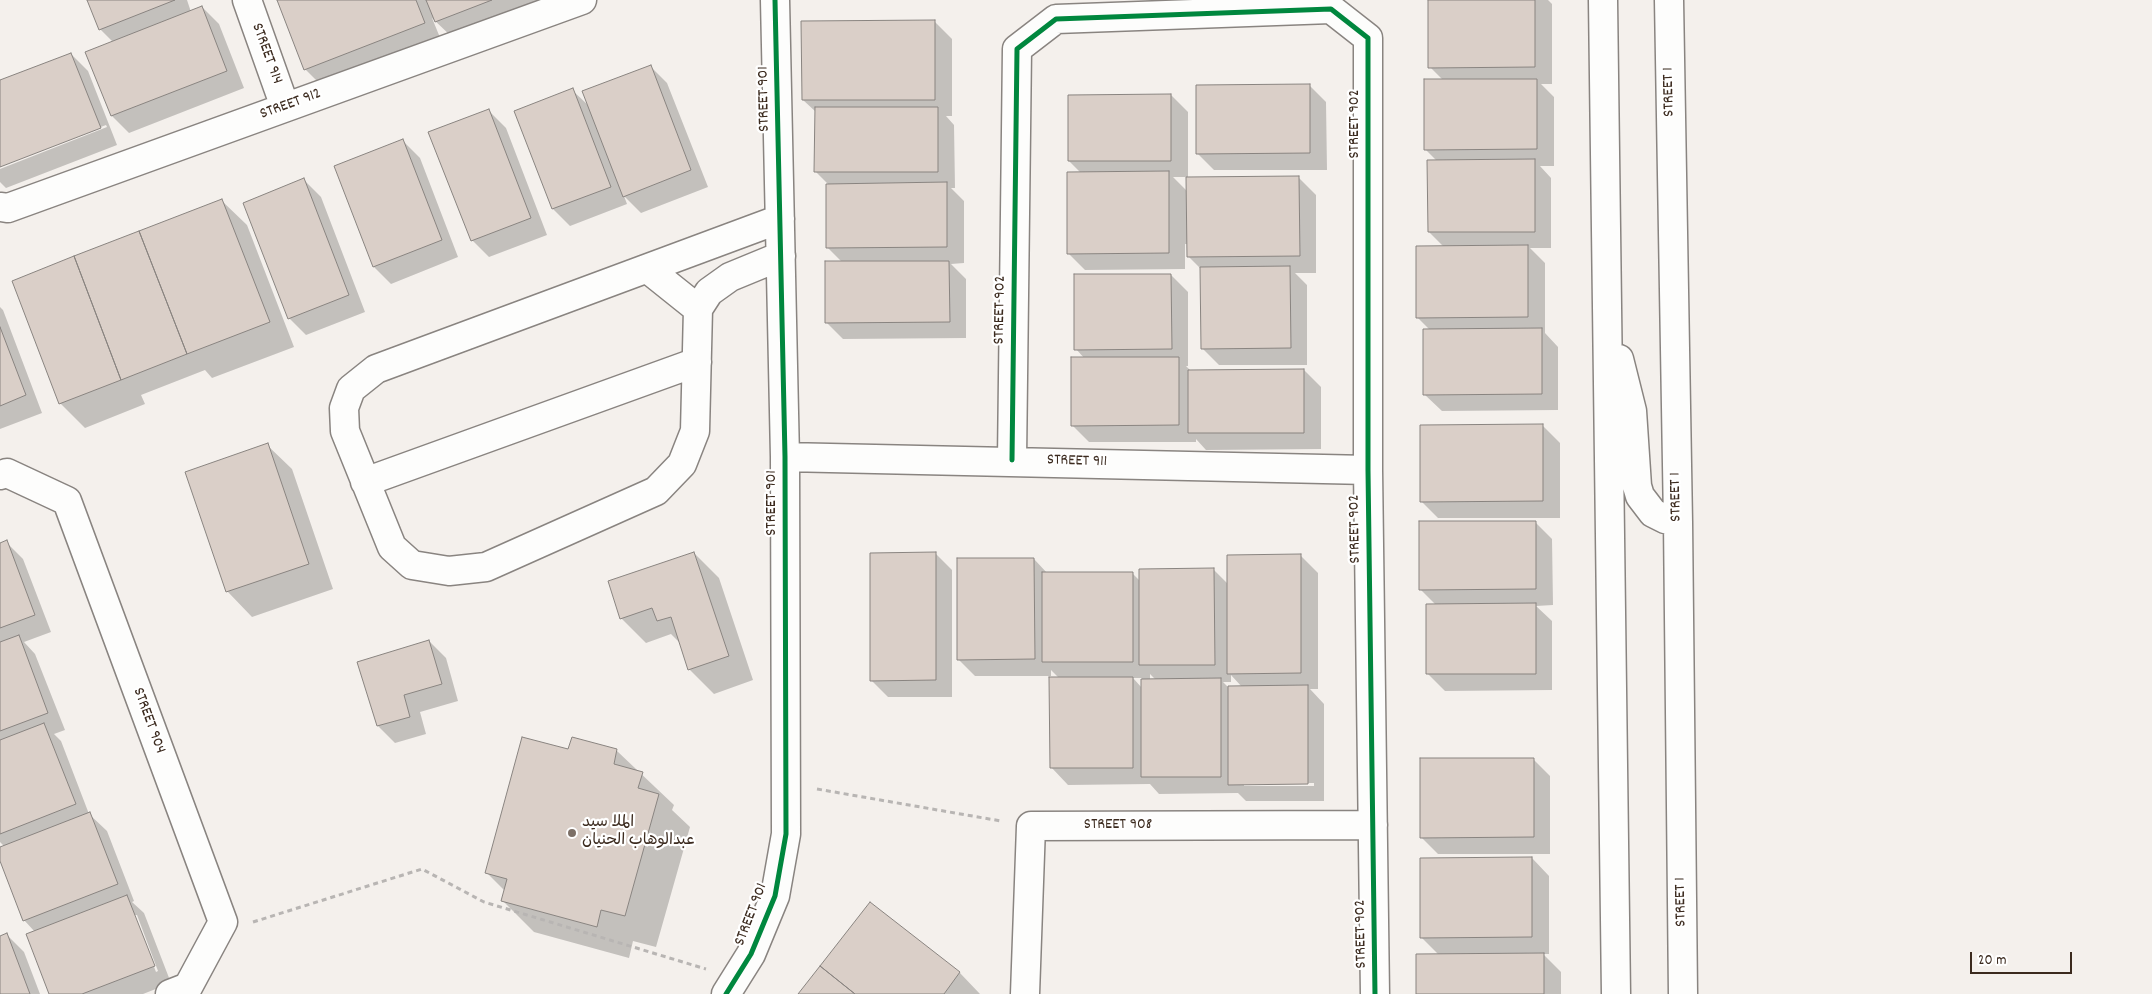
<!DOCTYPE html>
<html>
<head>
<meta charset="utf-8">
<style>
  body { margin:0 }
  #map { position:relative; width:2152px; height:994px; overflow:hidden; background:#f4f0ec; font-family:Dekko,sans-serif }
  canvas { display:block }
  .scale { position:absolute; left:1970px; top:952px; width:102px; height:22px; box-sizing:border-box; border:2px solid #3b2a1e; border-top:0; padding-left:6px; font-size:15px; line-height:18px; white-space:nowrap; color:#3b2a1e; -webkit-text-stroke:4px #fff; paint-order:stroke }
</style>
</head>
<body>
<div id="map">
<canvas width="2152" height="994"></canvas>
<div class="scale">20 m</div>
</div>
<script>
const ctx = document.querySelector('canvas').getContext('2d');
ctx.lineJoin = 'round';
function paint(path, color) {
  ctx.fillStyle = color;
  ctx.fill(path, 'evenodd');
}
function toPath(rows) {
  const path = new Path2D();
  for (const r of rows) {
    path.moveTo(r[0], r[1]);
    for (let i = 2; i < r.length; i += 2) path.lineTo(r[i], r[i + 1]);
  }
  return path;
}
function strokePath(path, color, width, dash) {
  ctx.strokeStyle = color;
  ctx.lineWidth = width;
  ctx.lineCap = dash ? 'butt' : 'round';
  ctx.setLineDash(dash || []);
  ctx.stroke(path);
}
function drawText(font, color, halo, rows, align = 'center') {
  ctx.font = font + ' Dekko,"Playpen Sans Arabic",sans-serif';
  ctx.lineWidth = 4.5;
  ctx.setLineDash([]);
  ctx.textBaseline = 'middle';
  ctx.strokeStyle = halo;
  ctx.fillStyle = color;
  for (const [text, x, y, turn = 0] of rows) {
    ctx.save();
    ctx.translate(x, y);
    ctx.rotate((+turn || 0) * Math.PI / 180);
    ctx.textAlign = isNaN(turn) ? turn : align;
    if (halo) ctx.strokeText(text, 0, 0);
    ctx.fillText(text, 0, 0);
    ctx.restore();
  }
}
paint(toPath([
  [89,0,187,0,191,12,202,7,219,24,244,88,129,133,112,116,113,42,100,29],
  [278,0,552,0,453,38,432,18,441,40,322,86,305,69],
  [1429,0,1548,0,1552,4,1552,84,1541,84,1554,97,1554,166,1540,166,1551,178,1551,248,1530,248,1545,263,1545,333,1558,347,1558,410,1442,411,1424,394,1430,330,1417,317,1444,247,1429,232,1437,161,1426,150,1443,80,1430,67],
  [935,22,952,39,952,116,946,116,954,125,955,188,951,188,964,201,964,263,951,264,966,279,966,338,843,339,826,322,842,262,827,247,829,185,816,172,816,112,803,100],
  [71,54,88,71,117,145,6,188,0,182,0,169,107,127,106,125,0,166,0,82],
  [650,66,667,83,708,187,641,213,624,196,627,204,570,226,553,209,516,111,572,90,589,106],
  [1309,85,1326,102,1327,170,1214,170,1197,153],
  [1171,95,1188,112,1188,178,1299,178,1316,195,1316,273,1295,273,1307,285,1307,365,1219,365,1202,348,1202,270,1188,256,1188,244,1185,244,1185,269,1085,270,1068,253,1082,174,1069,161],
  [1173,177,1187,177,1188,192],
  [489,111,506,128,547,235,489,257,472,240],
  [403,141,420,158,458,257,391,284,374,267,335,167],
  [304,180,321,197,365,312,306,335,289,318],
  [222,201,247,225,294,347,212,378,205,370,141,395,145,404,85,428,60,403],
  [1171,275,1188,292,1188,366,1186,366,1191,371,1304,370,1321,387,1321,449,1206,450,1196,439,1196,442,1089,442,1072,425,1085,359,1076,349],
  [0,307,3,310,42,413,0,429],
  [1543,426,1560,443,1560,518,1438,518,1421,501],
  [267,445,292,469,333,589,252,617,228,592,187,472],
  [1535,522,1552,539,1553,605,1536,606,1552,621,1552,690,1445,691,1428,674,1436,605,1420,589],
  [6,542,23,559,51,632,24,642,35,654,65,730,54,734,61,741,89,814,107,831,134,901,132,902,144,913,171,983,143,994,51,994,35,932,24,920,0,858,0,849,5,847,0,842,0,544],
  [134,915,137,915,158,971,156,972],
  [694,553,719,578,753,680,714,694,689,669,681,644,671,634,646,643,621,618],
  [935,553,952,570,952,697,888,697,871,680],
  [1301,556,1318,573,1318,689,1310,689,1324,704,1324,801,1246,801,1238,793,1159,794,1150,784,1068,785,1051,767,1060,679,1051,670,1051,676,975,676,958,659,1034,559,1048,574,1132,573,1140,581,1213,569,1228,584],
  [1150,674,1156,680,1150,680],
  [1231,675,1242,687,1228,687,1223,682,1231,682],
  [1133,678,1142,678,1142,688],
  [1244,783,1314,783,1314,786,1244,786],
  [429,641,446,658,458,701,420,712,426,734,395,743,378,726],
  [573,739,617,751,674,805,672,810,690,827,656,947,633,941,629,958,534,932,502,900,505,891,486,872,569,751],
  [1533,759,1550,776,1550,854,1438,854,1421,837],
  [1532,858,1549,876,1549,954,1543,954,1561,972,1561,994,1417,994,1439,955,1421,937],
  [870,904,960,973,980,994,800,994],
  [7,935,24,952,40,994,0,994,0,937]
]), '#0003');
const building = toPath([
  [87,0,175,0,99,30,87,0],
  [277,0,416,0,425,23,304,70,277,0],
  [426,0,492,0,435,22,426,0],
  [1428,0,1535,0,1535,67,1428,68,1428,0],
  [202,6,227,71,111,116,85,52,202,6],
  [935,20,935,100,802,100,801,21,935,20],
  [71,53,101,128,0,167,0,80,71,53],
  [651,65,691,170,623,197,582,91,651,65],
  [1424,79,1537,79,1537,149,1424,150,1424,79],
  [1310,84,1310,153,1196,154,1196,85,1310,84],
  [573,88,611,187,552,209,514,111,573,88],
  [1171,94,1171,161,1068,161,1068,95,1171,94],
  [815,107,938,107,938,172,814,172,815,107],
  [489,109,531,218,471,241,428,132,489,109],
  [403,139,442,240,373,267,334,166,403,139],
  [1535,159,1535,232,1428,232,1427,160,1535,159],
  [1169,171,1169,253,1067,254,1067,172,1169,171],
  [1299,176,1300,256,1187,257,1186,177,1299,176],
  [304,178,349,295,288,319,243,203,304,178],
  [947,182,947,247,826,248,826,184,947,182],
  [222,199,270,322,187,354,139,231,222,199],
  [139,231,187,354,121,380,74,256,139,231],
  [1528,245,1528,317,1416,318,1416,246,1528,245],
  [74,256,121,380,59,404,12,281,74,256],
  [825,261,949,261,950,322,825,323,825,261],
  [1290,266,1291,348,1201,349,1200,267,1290,266],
  [1074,274,1171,274,1172,349,1074,350,1074,274],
  [0,327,26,395,0,406,0,327],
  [1542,328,1542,394,1423,395,1423,329,1542,328],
  [1071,357,1179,357,1179,425,1071,426,1071,357],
  [1304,369,1304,433,1188,433,1188,370,1304,369],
  [1543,424,1543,501,1420,502,1420,425,1543,424],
  [268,443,309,564,226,592,185,472,268,443],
  [1419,521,1536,521,1536,589,1419,590,1419,521],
  [7,540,35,615,0,628,0,543,7,540],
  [694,552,729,656,688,670,671,617,657,621,652,608,620,619,608,581,694,552],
  [936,552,936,680,870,681,870,553,936,552],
  [1301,554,1301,673,1227,674,1227,555,1301,554],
  [957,558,1034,558,1035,659,957,660,957,558],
  [1214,568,1215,665,1139,665,1139,569,1214,568],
  [1042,572,1133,572,1133,662,1042,662,1042,572],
  [1536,603,1536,674,1426,674,1426,604,1536,603],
  [19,635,48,713,0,731,0,642,19,635],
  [429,640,442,684,404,695,410,717,377,726,357,662,429,640],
  [1049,677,1133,677,1133,768,1050,768,1049,677],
  [1221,678,1221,777,1141,777,1141,679,1221,678],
  [1308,685,1308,784,1228,785,1228,686,1308,685],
  [44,723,76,804,0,834,0,740,44,723],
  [522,737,568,749,572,737,617,749,614,764,643,772,638,788,659,794,625,916,601,910,597,927,501,901,507,879,485,873,522,737],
  [1420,758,1534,758,1534,837,1420,838,1420,758],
  [90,812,118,884,23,921,0,861,0,847,90,812],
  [1532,857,1532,937,1420,938,1420,858,1532,857],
  [127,895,155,966,82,994,49,994,26,934,127,895],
  [870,902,960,972,944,994,855,994,820,966,870,902],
  [7,933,30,994,0,994,0,936,7,933],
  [1544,953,1544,994,1416,994,1416,954,1544,953],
  [820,966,855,994,798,994,820,966]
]);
paint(building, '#dacfc8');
strokePath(building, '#898480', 1);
const minor = toPath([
  [247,0,285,107],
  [1603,0,1616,994],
  [1669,0,1678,522,1683,994],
  [0,207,8,208,582,0],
  [780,219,376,369,351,389,344,408,345,431,392,547,412,565,449,571,486,567,656,491,682,464,695,431,698,309,709,292,730,277,781,256],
  [648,269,698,309],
  [1619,359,1632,411,1637,486,1640,496,1653,513,1665,519,1678,522],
  [785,457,1368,470],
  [1012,460,1017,49,1056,19,1331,9,1368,38,1368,470,1375,994],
  [0,475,7,473,67,501,223,922,188,987,170,994],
  [365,482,697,362],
  [726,994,751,954,775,896,786,834,785,457,775,0],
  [1025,994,1031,826,1373,825]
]);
strokePath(minor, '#898480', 31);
strokePath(toPath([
  [817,789,1001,821],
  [253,922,422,869,484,902,706,969]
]), '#b8b5b3', 3, [5, 4]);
strokePath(minor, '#fdfdfc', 28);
strokePath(toPath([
  [1012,460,1017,49,1056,19,1331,9,1368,38,1368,470,1375,994],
  [726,994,751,954,775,896,786,834,785,457,775,0]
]), '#00873e', 5);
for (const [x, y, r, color] of [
  [572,833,5,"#7c6f66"]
]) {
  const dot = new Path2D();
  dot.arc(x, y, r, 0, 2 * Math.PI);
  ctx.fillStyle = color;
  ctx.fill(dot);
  strokePath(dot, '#fff', 2);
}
drawText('16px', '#3b2a1e', '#fff', [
  ["STREET 914",266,54,70],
  ["STREET 1",1670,92,-91],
  ["STREET 901",765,99,-91],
  ["STREET 912",291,105,-20],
  ["STREET 902",1356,124,-90],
  ["STREET 902",1001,310,-89],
  ["STREET 911",1077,462,2],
  ["STREET 1",1677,497,-91],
  ["STREET 901",773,503,-90],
  ["STREET 902",1356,529,-91],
  ["STREET 904",148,721,70],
  ["STREET 908",1118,826],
  ["STREET 1",1682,902,-91],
  ["STREET 901",752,915,-69],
  ["STREET 902",1362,934,-91]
]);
drawText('16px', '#3b2a1e', '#fff', [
  ["الملا سيد",582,824],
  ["عبدالوهاب الحنيان",582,842]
], 'left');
</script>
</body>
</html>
